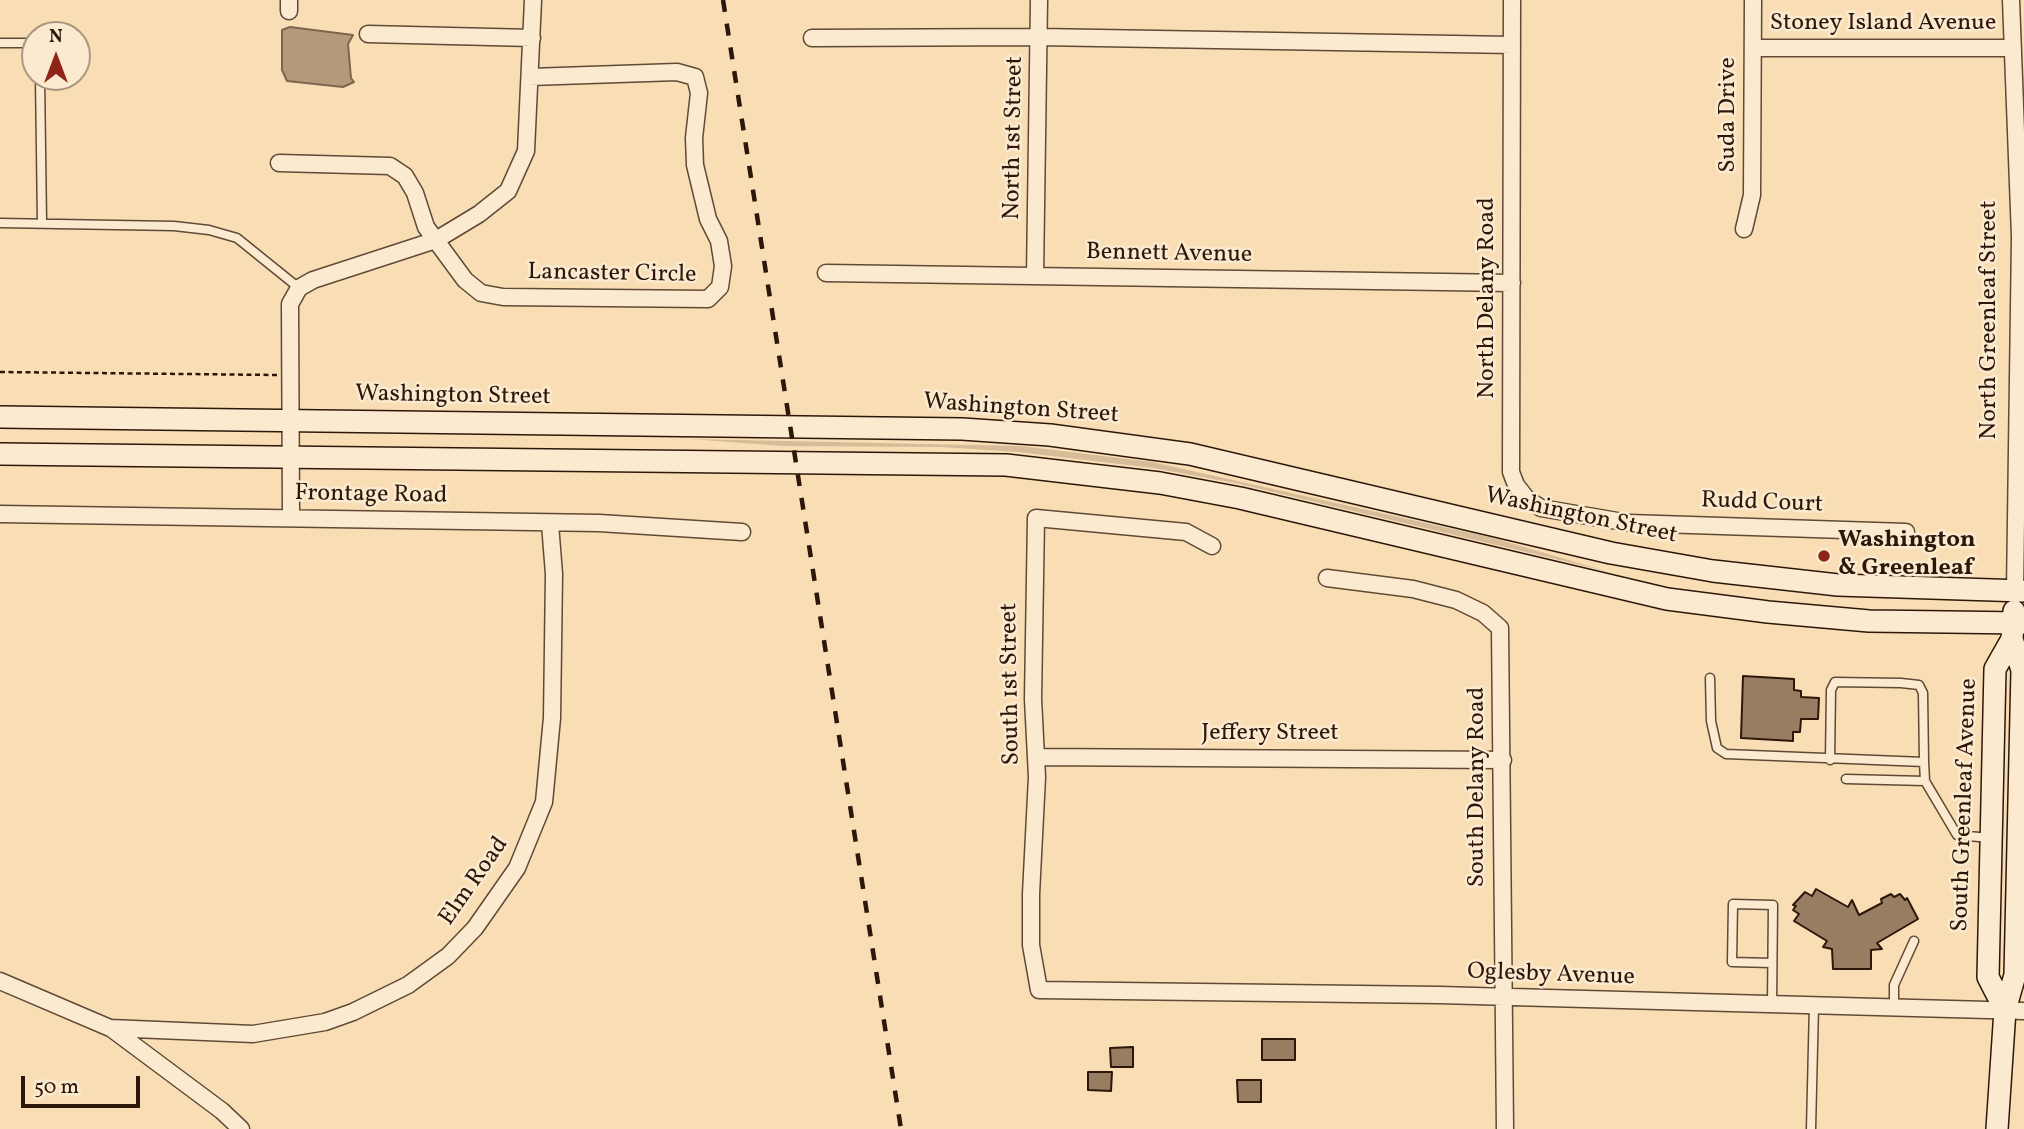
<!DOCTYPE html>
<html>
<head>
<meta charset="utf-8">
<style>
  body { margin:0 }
  #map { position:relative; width:2024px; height:1129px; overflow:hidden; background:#f9deb5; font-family:Vollkorn,serif }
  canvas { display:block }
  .north { position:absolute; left:21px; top:21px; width:70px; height:70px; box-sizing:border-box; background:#fbeacf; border:2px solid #a99680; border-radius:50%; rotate:0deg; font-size:19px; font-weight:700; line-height:28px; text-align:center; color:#2d170a }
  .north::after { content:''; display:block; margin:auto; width:24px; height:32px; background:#8f2418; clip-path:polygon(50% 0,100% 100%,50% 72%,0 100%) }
  .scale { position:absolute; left:21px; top:1076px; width:119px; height:32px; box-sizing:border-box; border:4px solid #2d170a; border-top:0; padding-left:9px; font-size:21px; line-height:24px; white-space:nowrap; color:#2d170a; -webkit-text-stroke:5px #fbeacf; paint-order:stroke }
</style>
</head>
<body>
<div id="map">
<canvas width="2024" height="1129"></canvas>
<div class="north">N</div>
<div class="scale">50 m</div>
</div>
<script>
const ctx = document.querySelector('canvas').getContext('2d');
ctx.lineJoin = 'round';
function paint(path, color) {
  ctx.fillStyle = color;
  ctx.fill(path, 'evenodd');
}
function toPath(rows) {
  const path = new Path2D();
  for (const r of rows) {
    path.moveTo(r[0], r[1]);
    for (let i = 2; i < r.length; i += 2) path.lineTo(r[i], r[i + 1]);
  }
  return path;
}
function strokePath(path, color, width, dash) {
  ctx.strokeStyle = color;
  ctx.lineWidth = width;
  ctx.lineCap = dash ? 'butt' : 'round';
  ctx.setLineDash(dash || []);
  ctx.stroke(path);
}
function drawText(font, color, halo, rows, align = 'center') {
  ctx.font = font + ' Vollkorn,serif';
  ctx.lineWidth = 5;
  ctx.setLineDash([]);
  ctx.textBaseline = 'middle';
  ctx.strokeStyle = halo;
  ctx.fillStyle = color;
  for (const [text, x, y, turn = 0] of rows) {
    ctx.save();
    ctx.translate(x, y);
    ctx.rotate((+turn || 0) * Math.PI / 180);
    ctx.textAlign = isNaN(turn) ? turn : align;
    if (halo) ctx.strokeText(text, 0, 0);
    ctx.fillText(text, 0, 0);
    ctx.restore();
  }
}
paint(toPath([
  [690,439,1021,446,1152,462,1493,538,1606,571,1235,483,1153,468,1018,452,941,447,782,446]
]), '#d6bc98');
const water = toPath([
  [290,27,353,35,348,44,351,78,354,82,343,87,287,81,282,70,282,30,290,27]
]);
paint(water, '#b49a7b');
strokePath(water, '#7e664e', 2);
const building = toPath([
  [1743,676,1794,679,1794,690,1801,691,1801,697,1819,698,1818,719,1801,719,1800,732,1793,732,1793,741,1741,738,1743,676],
  [1816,889,1848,907,1852,900,1859,915,1882,903,1881,899,1891,894,1894,897,1900,894,1905,900,1907,898,1918,919,1877,943,1882,949,1871,950,1871,969,1833,969,1832,949,1823,947,1827,941,1794,921,1799,914,1793,910,1796,906,1793,905,1805,892,1812,896,1816,889],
  [1262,1039,1295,1039,1295,1060,1262,1060,1262,1039],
  [1133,1047,1133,1067,1111,1067,1110,1048,1133,1047],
  [1088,1072,1112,1072,1111,1091,1088,1090,1088,1072],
  [1237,1080,1261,1080,1261,1102,1238,1102,1237,1080]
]);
paint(building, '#977e63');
strokePath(building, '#2d170a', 2);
const lane = toPath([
  [0,43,35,43],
  [40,77,42,223],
  [0,223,174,226,209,230,237,238,299,288],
  [1710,678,1711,721,1717,748,1726,754,1924,762,1925,781],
  [1830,760,1831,690,1835,682,1901,683,1919,685,1923,693,1924,762],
  [1846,779,1925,781,1957,835,1990,838],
  [1772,963,1732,962,1733,904,1773,905,1772,1004],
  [1894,1008,1894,985,1914,941],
  [1811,1129,1814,1005]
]);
const street = toPath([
  [1512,0,1511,472,1516,485,1527,499,1541,508,1629,523,1906,532],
  [2011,0,2020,237,2015,591],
  [289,11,289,0],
  [368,34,532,38],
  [812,38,1039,37,1512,45],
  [1753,48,2013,48],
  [279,163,390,166,405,176,415,193,426,227,465,280,481,293,503,297,708,299,720,287,723,266,719,241,708,219,695,165,694,138,699,93,695,77,677,72,530,77],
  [1744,229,1752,195,1753,0],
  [826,273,1512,283],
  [1035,276,1039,0],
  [0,514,599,523,742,532],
  [291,517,290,304,299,288,313,280,436,240,479,214,508,191,526,151,533,0],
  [1212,546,1186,532,1036,518,1033,699,1037,777,1031,894,1031,945,1039,990,1439,995,2024,1011],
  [1327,578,1413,589,1456,600,1483,613,1500,628,1505,1129],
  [1036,757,1503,760],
  [0,981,110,1028,253,1034,325,1022,353,1012,408,985,448,956,475,928,517,868,544,802,552,718,554,574,550,524],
  [112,1029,222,1111,241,1129]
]);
const secondary = toPath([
  [0,417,962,429,1050,435,1190,454,1611,553,1713,571,1838,585,2024,591],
  [0,454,1006,465,1160,483,1240,498,1667,599,1768,612,1869,621,2024,623],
  [2005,1010,1988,977,1995,669,2012,639],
  [1997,1129,2005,1010,2015,975,2022,670,2012,639,2014,611]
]);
strokePath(lane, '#604935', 11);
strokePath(street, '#604935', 19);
strokePath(secondary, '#2d170a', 24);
strokePath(toPath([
  [0,372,277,375]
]), '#2d170a', 2.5, [5, 3.5]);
strokePath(lane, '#fbeacf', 8);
strokePath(street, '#fbeacf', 16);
strokePath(secondary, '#fbeacf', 21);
strokePath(toPath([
  [723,0,901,1129]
]), '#2d170a', 4.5, [12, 12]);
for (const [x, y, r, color] of [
  [1824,556,7,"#8f2418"]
]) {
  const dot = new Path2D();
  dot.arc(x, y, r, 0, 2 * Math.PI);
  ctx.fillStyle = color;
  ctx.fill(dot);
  strokePath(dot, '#fbeacf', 2.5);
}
drawText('24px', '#2d170a', '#fbeacf', [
  ["Stoney Island Avenue",1883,25],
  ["Suda Drive",1730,115,-90],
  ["North 1st Street",1015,138,-89],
  ["Bennett Avenue",1169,255,1],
  ["Lancaster Circle",612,275,1],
  ["North Delany Road",1489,298,-90],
  ["North Greenleaf Street",1991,320,-90],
  ["Washington Street",453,397,1],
  ["Washington Street",1021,410,4],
  ["Frontage Road",371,496,1],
  ["Rudd Court",1762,504,2],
  ["Washington Street",1581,517,12],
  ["South 1st Street",1012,684,-91],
  ["Jeffery Street",1270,735],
  ["South Delany Road",1479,787,-90],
  ["South Greenleaf Avenue",1966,805,-88],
  ["Elm Road",475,882,-55],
  ["Oglesby Avenue",1551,976,2]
]);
drawText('bold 24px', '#2d170a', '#fbeacf', [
  ["Washington",1838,542],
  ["& Greenleaf",1838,570]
], 'left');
</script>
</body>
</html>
